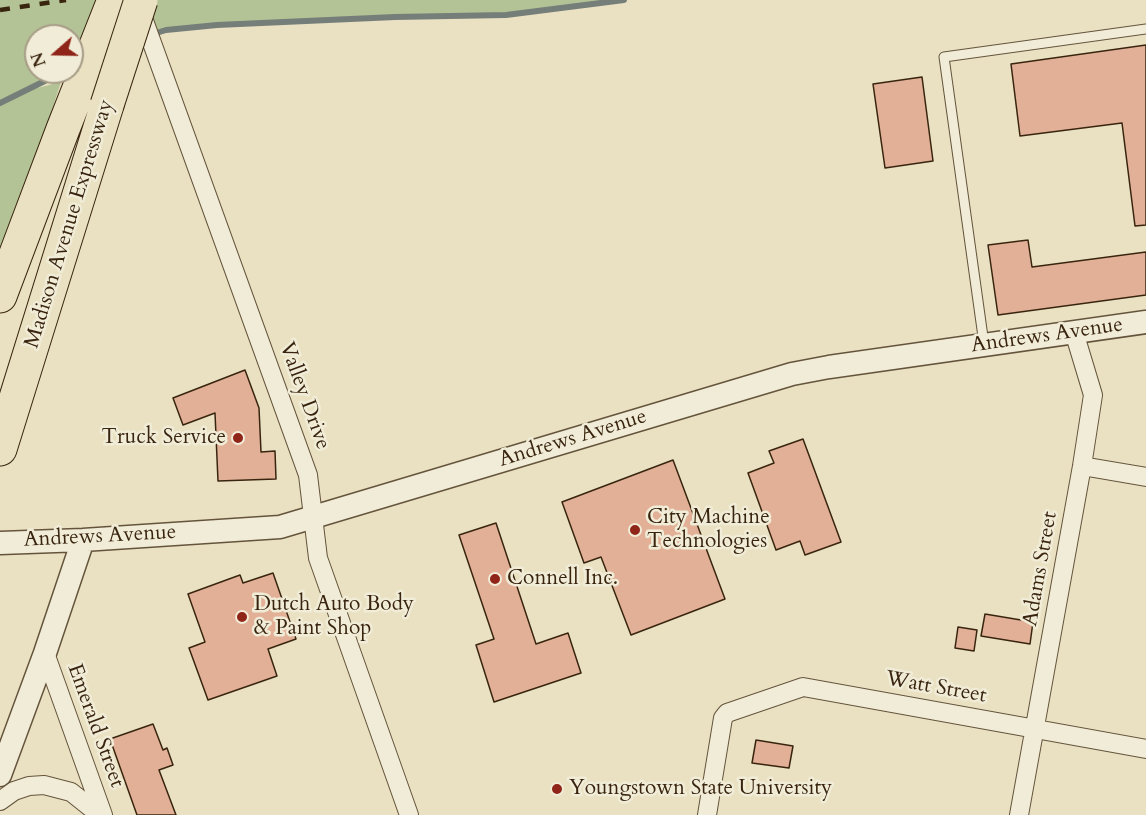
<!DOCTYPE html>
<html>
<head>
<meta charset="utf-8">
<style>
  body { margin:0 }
  #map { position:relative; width:1146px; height:815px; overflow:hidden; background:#e9e1c2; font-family:Cardo,serif }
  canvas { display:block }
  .north { position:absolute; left:24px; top:24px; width:60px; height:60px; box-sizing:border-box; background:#f1ecd7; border:2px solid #a79c87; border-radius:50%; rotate:250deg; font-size:16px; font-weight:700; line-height:24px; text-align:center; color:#39250f }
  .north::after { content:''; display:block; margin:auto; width:21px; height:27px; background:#8f2418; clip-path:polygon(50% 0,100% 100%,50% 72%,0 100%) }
</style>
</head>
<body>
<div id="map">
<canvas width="1146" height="815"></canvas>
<div class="north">N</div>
</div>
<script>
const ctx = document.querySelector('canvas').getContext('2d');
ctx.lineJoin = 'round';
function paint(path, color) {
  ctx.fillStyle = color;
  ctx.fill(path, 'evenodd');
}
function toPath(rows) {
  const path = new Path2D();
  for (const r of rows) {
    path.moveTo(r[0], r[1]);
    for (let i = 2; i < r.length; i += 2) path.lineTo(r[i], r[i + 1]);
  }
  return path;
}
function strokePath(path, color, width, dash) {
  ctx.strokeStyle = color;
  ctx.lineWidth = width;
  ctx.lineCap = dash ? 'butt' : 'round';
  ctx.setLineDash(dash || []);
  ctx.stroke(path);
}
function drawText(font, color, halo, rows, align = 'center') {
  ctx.font = font + ' Cardo,serif';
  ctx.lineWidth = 5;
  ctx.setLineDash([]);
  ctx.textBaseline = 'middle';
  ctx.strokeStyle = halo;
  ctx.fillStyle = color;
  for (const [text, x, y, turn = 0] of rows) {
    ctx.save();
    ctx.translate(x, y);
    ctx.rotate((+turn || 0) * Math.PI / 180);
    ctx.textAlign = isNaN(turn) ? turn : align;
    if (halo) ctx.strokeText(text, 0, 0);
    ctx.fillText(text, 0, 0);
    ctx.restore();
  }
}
paint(toPath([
  [0,0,624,0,506,15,217,25,166,30,149,34,72,67,72,36,36,36,36,72,63,72,29,90,61,82,0,269]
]), '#b3c396');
strokePath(toPath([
  [150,35,166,30,217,25,395,17,506,15,624,0],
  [0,103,63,72]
]), '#767e79', 6);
const building = toPath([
  [1146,45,1146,225,1135,226,1122,123,1020,136,1011,64,1146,45],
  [922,77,933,161,885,168,873,84,922,77],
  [1028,240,1032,267,1146,252,1146,295,998,315,988,245,1028,240],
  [245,370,259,408,261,452,275,451,276,479,218,481,215,413,183,425,173,398,245,370],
  [803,439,841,542,805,555,800,541,776,550,748,473,774,463,769,451,803,439],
  [673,460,725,599,631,635,601,557,584,563,562,502,673,460],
  [496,523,536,644,568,633,581,673,494,702,476,645,494,639,459,535,496,523],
  [273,573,296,639,268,649,277,676,208,700,189,648,205,642,188,594,240,575,243,583,273,573],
  [985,614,1033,622,1030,644,981,636,985,614],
  [958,627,977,630,974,651,955,648,958,627],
  [153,724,163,750,167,748,173,765,159,770,176,815,137,815,110,739,153,724],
  [756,740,793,746,789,768,752,763,756,740]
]);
paint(building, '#e1b096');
strokePath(building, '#39250f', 1.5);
const service = toPath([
  [984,344,944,57,1146,29]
]);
const minor = toPath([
  [138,11,143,18,308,475,318,558,409,815],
  [1082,466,1146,477],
  [45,653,103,815],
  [0,801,14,791,29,786,44,785,71,792,100,815],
  [707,815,723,718,727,713,803,687,1146,749],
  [1019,815,1082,466,1093,395,1074,332]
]);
const tertiary = toPath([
  [0,543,83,540,280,527,792,374,829,367,1146,322],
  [0,775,45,653,83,540]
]);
const motorway = toPath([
  [0,296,63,129,114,0],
  [0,449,107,105]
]);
strokePath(service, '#65543c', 11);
strokePath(minor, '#65543c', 20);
strokePath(tertiary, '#65543c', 25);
strokePath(motorway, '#39250f', 35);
strokePath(service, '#f1ecd7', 9);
strokePath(minor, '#f1ecd7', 18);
strokePath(tertiary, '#f1ecd7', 22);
strokePath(motorway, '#e9e1c2', 33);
strokePath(toPath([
  [0,10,66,0]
]), '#39250f', 4.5, [10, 10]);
const motorwayBridge = toPath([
  [107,105,141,0]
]);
strokePath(motorwayBridge, '#39250f', 35, []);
strokePath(motorwayBridge, '#e9e1c2', 33);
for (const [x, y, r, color] of [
  [238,438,6,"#8f2418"],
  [635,530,6,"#8f2418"],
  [495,579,6,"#8f2418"],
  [242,617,6,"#8f2418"],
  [557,789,6,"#8f2418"]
]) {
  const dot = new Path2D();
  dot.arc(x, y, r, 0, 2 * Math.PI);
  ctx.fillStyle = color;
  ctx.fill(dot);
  strokePath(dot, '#f1ecd7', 2);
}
drawText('21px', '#39250f', '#f1ecd7', [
  ["Madison Avenue Expressway",70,224,-73],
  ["Andrews Avenue",1047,336,-8],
  ["Valley Drive",304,396,70],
  ["Andrews Avenue",573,439,-17],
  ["Andrews Avenue",100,537,-3],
  ["Adams Street",1041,569,-80],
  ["Watt Street",936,688,10],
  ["Emerald Street",95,726,70]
]);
drawText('21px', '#39250f', '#f1ecd7', [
  ["Truck Service",226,438,"right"],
  ["City Machine",647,518],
  ["Technologies",647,542],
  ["Connell Inc.",507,579],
  ["Dutch Auto Body",254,605],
  ["& Paint Shop",254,629],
  ["Youngstown State University",569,789]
], 'left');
</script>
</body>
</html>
